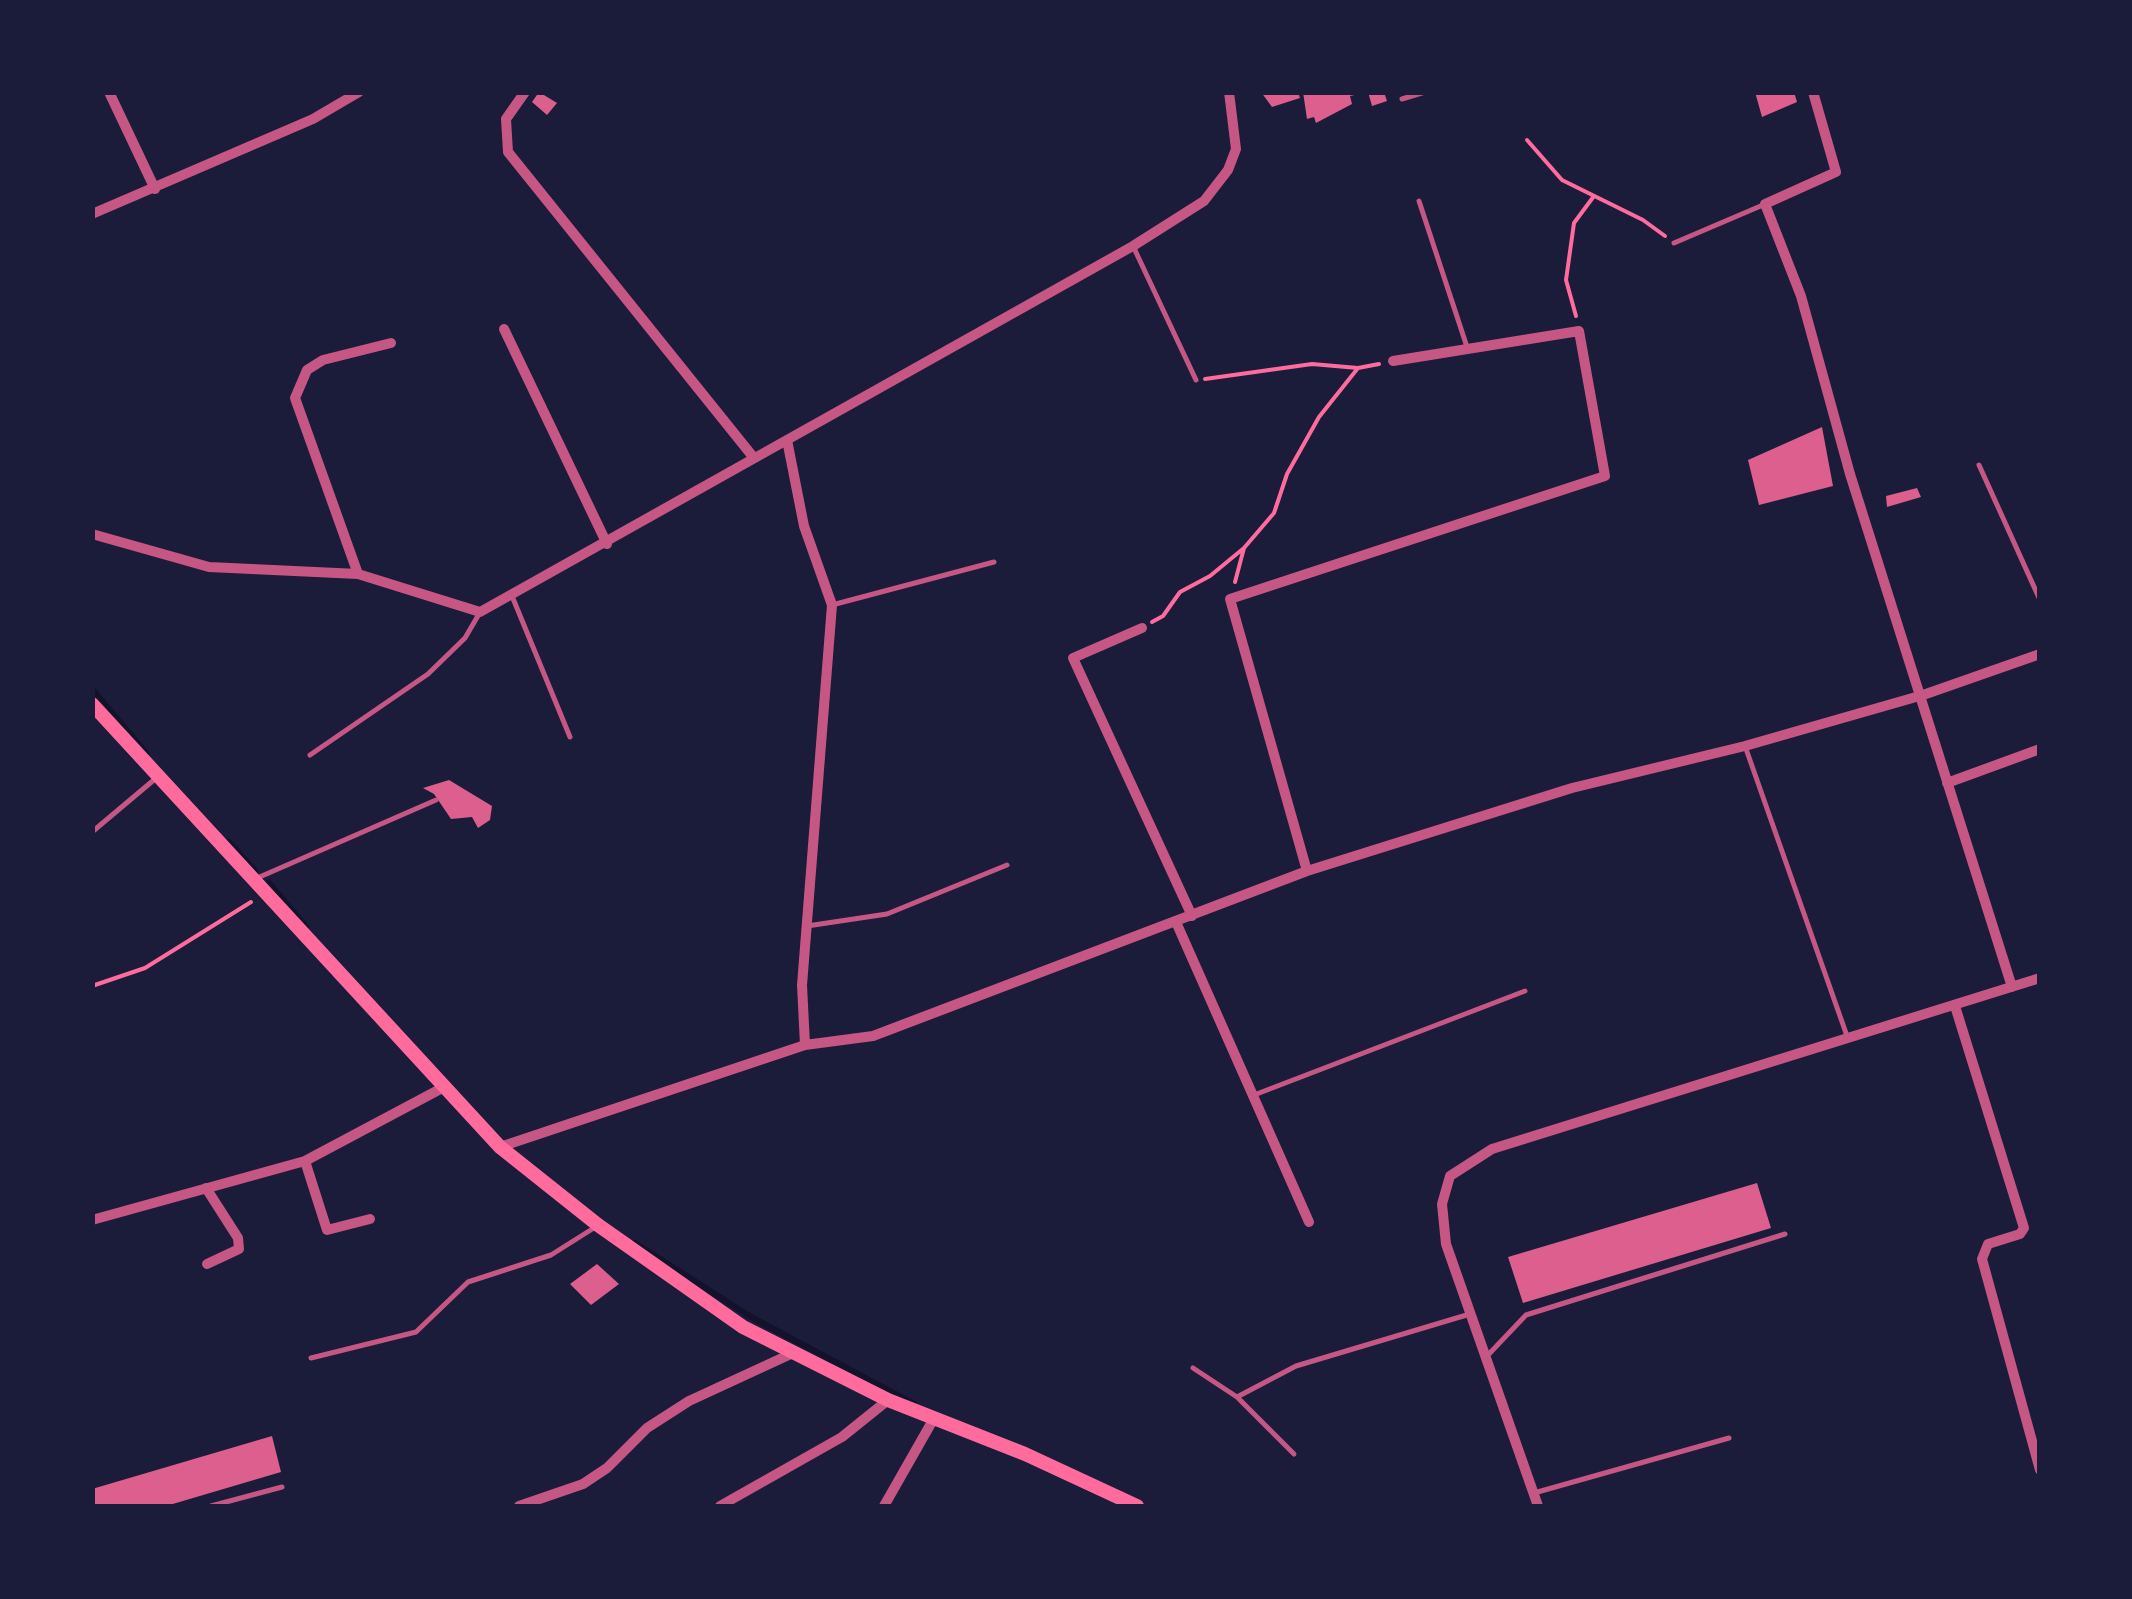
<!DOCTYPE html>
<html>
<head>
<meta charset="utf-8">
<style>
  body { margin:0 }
  #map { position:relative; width:2132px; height:1599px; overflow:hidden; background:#1b1b3a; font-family:Barlow,sans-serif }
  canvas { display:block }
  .frame { position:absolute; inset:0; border:95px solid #1b1b3a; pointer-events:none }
</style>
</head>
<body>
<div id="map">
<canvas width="2132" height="1599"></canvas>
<div class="frame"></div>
</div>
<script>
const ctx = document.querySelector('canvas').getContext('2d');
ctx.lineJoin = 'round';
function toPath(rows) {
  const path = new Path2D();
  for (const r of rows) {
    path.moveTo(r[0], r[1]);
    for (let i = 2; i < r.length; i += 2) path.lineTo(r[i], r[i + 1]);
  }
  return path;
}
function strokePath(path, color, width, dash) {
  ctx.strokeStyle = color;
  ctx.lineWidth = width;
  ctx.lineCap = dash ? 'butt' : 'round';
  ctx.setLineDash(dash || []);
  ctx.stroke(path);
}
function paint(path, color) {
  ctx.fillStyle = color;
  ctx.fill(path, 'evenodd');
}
strokePath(toPath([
  [92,689,146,753],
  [229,842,255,871],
  [269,883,306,927],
  [635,1243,751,1317,914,1404]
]), '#12122b', 6);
paint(toPath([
  [539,92,557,103,547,115,532,102],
  [1261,92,1298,92,1300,98,1272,107],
  [1303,92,1359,92,1359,94,1350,96,1352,104,1316,123,1314,117,1307,119],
  [1368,92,1384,92,1387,101,1372,106],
  [1755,92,1794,92,1797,102,1762,117],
  [1822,427,1833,486,1759,505,1748,460],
  [1917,488,1921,497,1887,507,1886,496],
  [449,780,492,806,490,820,478,828,472,817,451,819,434,794,423,788],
  [1757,1183,1771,1228,1523,1303,1508,1257],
  [597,1264,619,1284,591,1305,570,1284],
  [272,1436,281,1472,166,1506,92,1506,92,1489]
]), '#dd5f8e');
strokePath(toPath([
  [1527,140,1562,180,1643,220,1665,236],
  [1576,316,1566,280,1574,223,1594,196],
  [1205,379,1312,364,1358,368,1379,364],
  [1235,582,1244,548,1274,513,1287,474,1319,417,1358,368],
  [1152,622,1163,616,1180,592,1210,576,1244,548],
  [92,986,145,968,251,902]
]), '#ff6b9d', 4);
strokePath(toPath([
  [893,92,909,92],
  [1402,99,1425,92],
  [1419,201,1467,347],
  [1674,243,1763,205],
  [1133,246,1196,380],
  [1979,465,2040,600],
  [512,596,570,737],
  [832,605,994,562],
  [1745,746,1847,1036],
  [310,755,428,674,465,638,479,614],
  [92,832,155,779],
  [255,879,436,800],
  [807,926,887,914,1007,865],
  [1254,1095,1525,991],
  [1488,1355,1526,1315,1785,1234],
  [311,1358,416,1332,468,1282,551,1255,597,1226],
  [1193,1368,1237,1397,1294,1454],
  [1237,1397,1296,1366,1470,1314],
  [1534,1493,1729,1438],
  [211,1506,282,1487]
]), '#c65784', 5);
strokePath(toPath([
  [109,92,155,189],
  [525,92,506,119,508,152,754,458],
  [1813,92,1836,172,1765,204,1801,296,1850,474,2012,987],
  [92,214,313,119,359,92],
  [504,329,607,544],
  [787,440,804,526,832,605,802,985,805,1045],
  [92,534,209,567,358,574,480,612,1133,246,1204,201,1228,170,1236,149,1229,92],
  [358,574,295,398,307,370,323,360,391,343],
  [1142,628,1073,658,1192,916],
  [1947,783,2040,749],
  [1307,871,1230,599,1605,476,1579,331,1393,361],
  [1176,922,1309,1222],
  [1955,1006,2024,1228,2020,1234,1988,1244,1982,1259,2040,1470],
  [500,1147,805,1045,873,1036,1307,871,1572,788,1745,746,1923,695,2040,654],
  [305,1161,327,1230,370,1219],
  [206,1188,238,1238,239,1249,207,1264],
  [92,1220,305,1161,446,1086],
  [519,1506,583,1484,607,1468,647,1428,689,1401,793,1353],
  [720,1506,842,1437,888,1400],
  [884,1506,933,1420],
  [1538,1506,1446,1244,1442,1204,1450,1176,1492,1149,2040,978]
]), '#c65784', 10);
strokePath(toPath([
  [92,704,500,1147,598,1225,743,1327,888,1400,1025,1454,1137,1506]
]), '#ff6b9d', 14);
</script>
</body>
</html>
